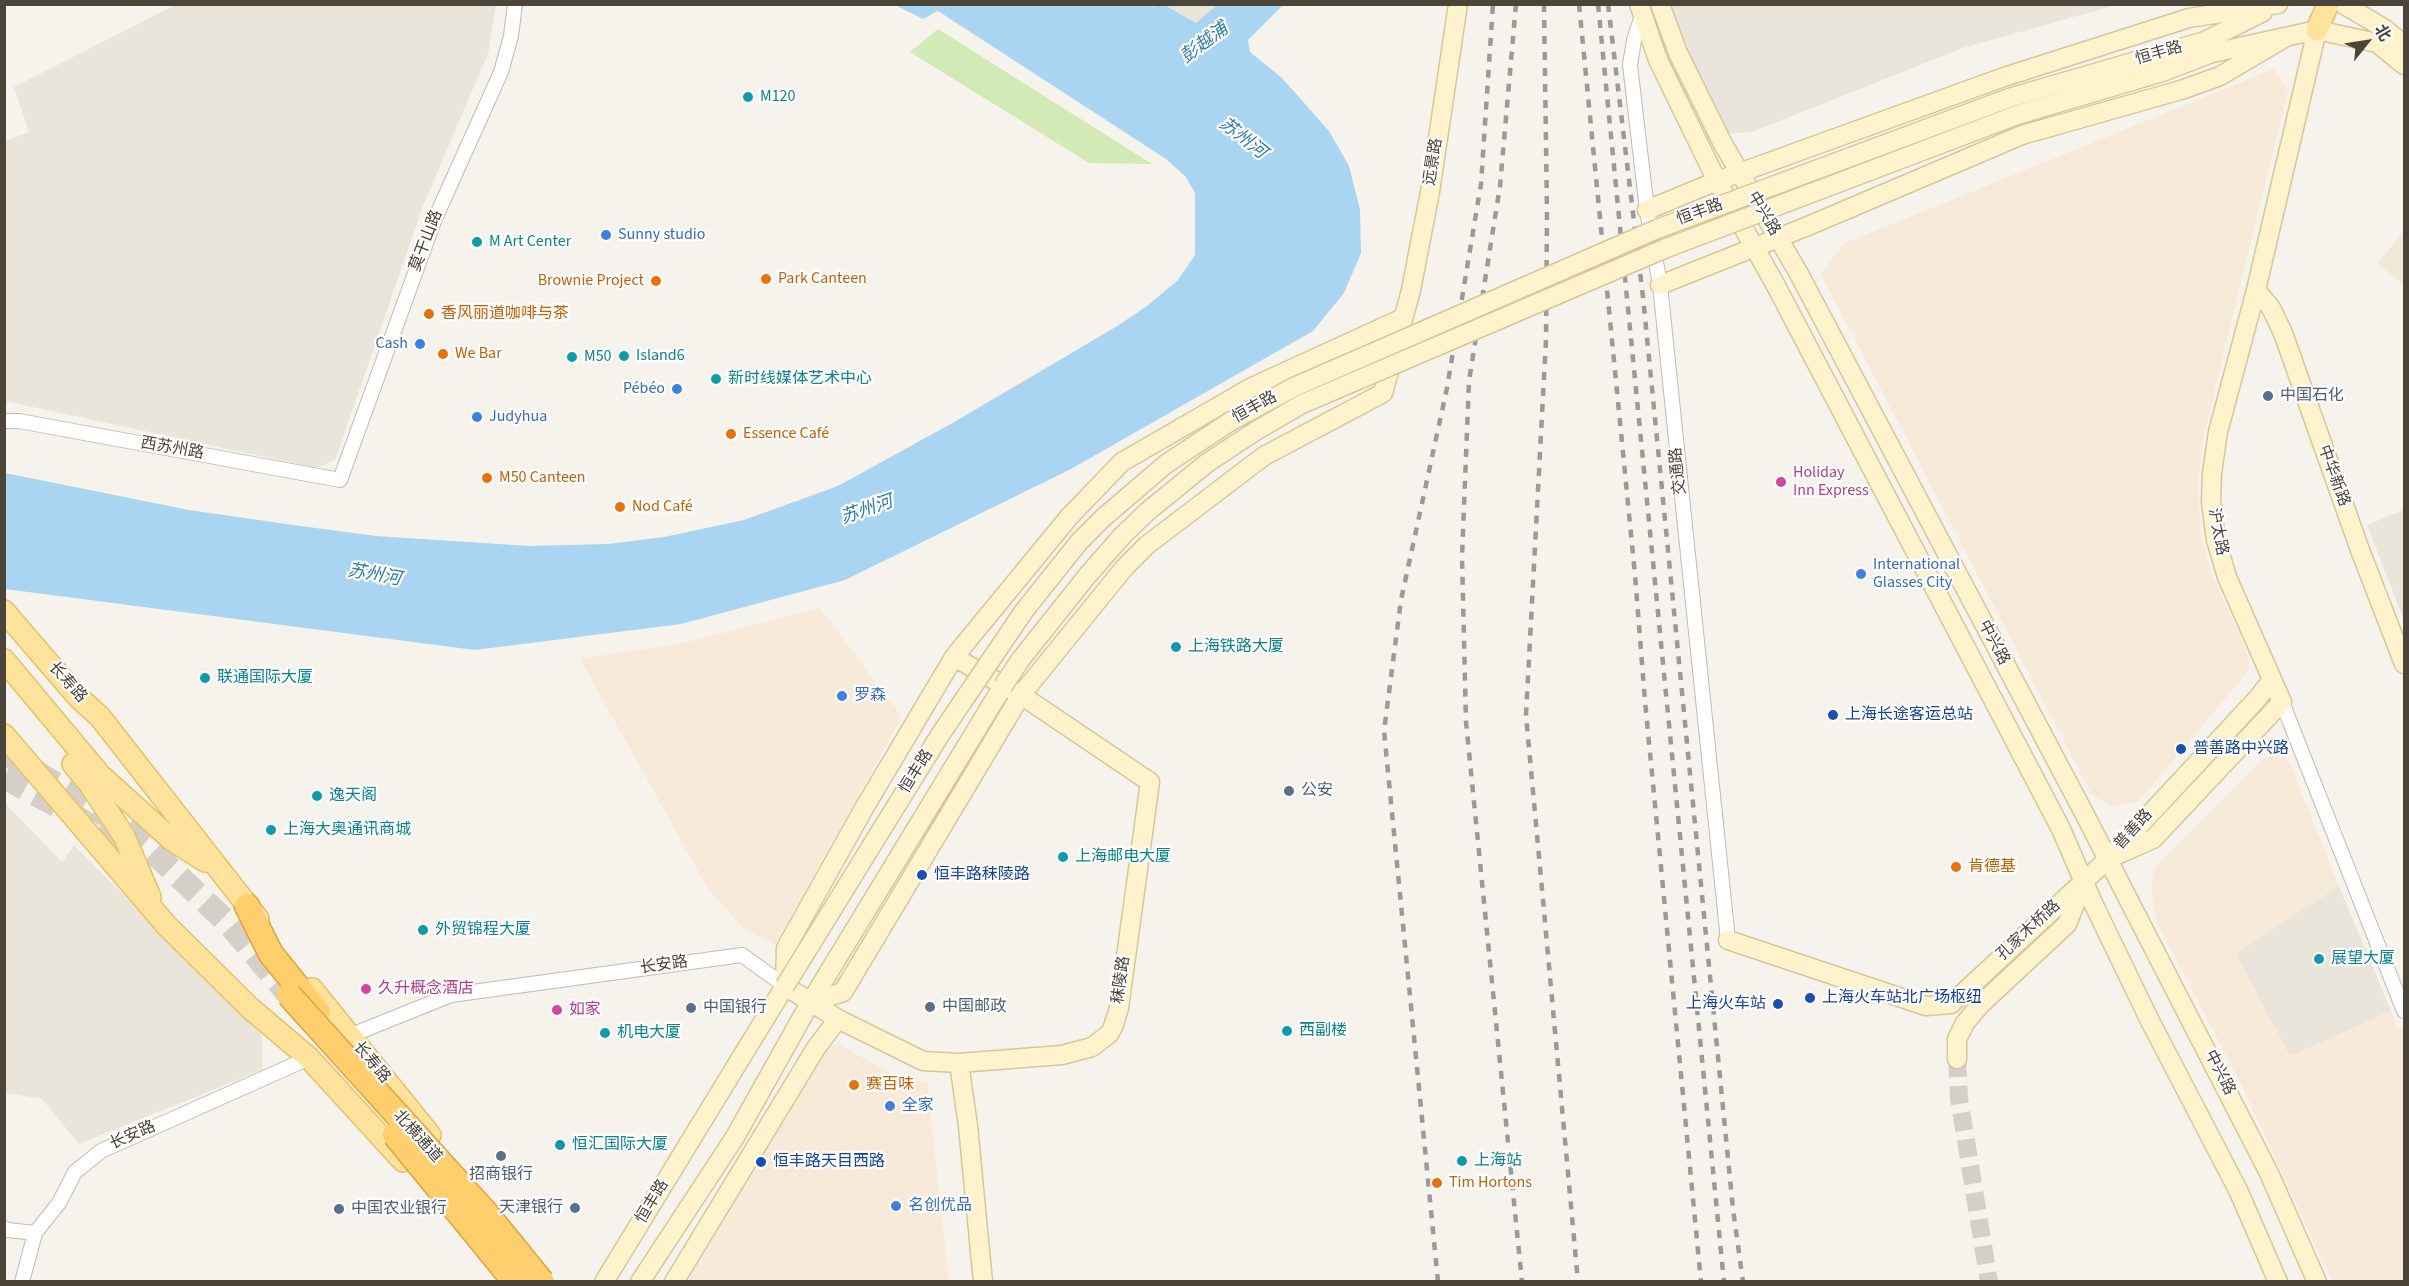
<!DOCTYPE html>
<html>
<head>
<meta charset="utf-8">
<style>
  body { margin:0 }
  #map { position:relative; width:2409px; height:1286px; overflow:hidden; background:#f6f3ec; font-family:"Source Sans 3","Noto Sans SC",sans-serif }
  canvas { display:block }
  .frame { position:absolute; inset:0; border:6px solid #4b4439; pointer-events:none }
  .north { position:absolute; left:2337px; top:12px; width:60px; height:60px; -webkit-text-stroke:4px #fff; paint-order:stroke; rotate:60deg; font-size:16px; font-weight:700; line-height:24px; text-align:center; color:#4b4439 }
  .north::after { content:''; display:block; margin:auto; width:21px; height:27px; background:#4b4439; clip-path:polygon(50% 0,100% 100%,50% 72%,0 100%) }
</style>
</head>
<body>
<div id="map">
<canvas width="2409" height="1286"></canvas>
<div class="frame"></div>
<div class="north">北</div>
</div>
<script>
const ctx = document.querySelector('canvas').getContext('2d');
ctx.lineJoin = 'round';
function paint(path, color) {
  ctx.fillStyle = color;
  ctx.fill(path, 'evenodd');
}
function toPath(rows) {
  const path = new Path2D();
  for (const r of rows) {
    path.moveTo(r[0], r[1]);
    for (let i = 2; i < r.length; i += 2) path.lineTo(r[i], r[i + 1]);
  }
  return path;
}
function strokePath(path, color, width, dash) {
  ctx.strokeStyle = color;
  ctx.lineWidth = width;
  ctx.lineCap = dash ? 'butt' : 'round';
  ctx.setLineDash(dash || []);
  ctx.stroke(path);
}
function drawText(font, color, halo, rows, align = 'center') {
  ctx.font = font + ' "Source Sans 3","Noto Sans SC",sans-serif';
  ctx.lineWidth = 4.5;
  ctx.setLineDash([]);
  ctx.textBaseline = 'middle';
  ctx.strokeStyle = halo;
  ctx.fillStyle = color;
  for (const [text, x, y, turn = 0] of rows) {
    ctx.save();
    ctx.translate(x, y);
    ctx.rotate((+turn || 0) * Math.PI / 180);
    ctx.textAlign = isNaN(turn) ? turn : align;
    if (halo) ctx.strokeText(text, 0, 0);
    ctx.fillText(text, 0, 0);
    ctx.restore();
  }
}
paint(toPath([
  [177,4,496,5,488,54,423,206,335,460,316,468,5,401,5,141,29,132,14,87],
  [1166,5,1217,5,1196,23],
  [1671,5,2116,5,1963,48,1752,132,1725,134,1682,43],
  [2404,510,2404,620,2367,525],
  [4,802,62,862,74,845,262,1035,262,1070,79,1144,42,1099,5,1093],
  [2339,886,2391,1011,2290,1057,2235,953]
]), '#eae5da');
paint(toPath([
  [2274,69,2288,90,2204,434,2198,480,2200,531,2211,572,2249,657,2249,670,2138,802,2111,806,2092,795,1821,274,1843,244],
  [820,608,902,717,775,945,743,928,708,889,580,659,684,643],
  [2280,754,2289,762,2339,886,2236,954,2290,1056,2391,1011,2398,1029,2404,1027,2404,1281,2332,1281,2241,1084,2157,922,2153,907,2152,880,2156,866,2263,759,2271,755],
  [838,1044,905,1081,927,1081,949,1281,688,1282,692,1271,825,1046]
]), '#f7ead8');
paint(toPath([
  [2404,231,2404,285,2378,263]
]), '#efe8d6');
paint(toPath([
  [938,29,1152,164,1089,163,910,52]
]), '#d2eab5');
paint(toPath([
  [1150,5,1154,7,1156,5,1165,5,1196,23,1217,5,1283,5,1248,40,1250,52,1282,78,1329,131,1349,166,1360,210,1361,253,1344,293,1313,331,1071,469,845,580,681,624,475,650,5,589,5,473,189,510,293,525,376,536,529,546,608,544,664,537,744,520,838,486,956,421,1119,325,1147,306,1178,280,1195,255,1195,193,1186,177,1166,159,938,11,923,19,895,5]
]), '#a9d4f2');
strokePath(toPath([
  [1957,1059,1959,1098,1989,1282]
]), '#d4d0c8', 18, [18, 9]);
strokePath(toPath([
  [4,752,112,819,149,848,231,926,289,995],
  [4,777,69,812,133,855]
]), '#d4d0c8', 24, [24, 12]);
const street = toPath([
  [1642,16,1634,40,1630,65,1647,210,1660,285,1728,940],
  [4,421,19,421,340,480,434,221,501,72,511,36,515,4],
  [2282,702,2404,1011],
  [349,1036,451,995,742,955,785,986],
  [4,1228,8,1230,35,1233],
  [22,1282,35,1233,59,1203,75,1172,101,1151,309,1058]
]);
const secondary = toPath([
  [1639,4,1658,60,1717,181,1775,284,2061,829,2093,903,2150,1021,2238,1190,2278,1282],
  [1660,4,1678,53,1723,144,1798,272,2084,813,2269,1173,2317,1282],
  [2343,4,2385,29,2404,45],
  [2009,98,2205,41,2263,12],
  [2017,115,2162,72,2212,53,2317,30,2377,43,2404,65],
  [1647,210,1717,181,2004,77,2189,18,2278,4],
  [1660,285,1808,226,2022,135,2181,90,2220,76,2286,37],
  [2256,290,2271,308,2283,333,2360,550,2404,664],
  [1401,327,1411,290,1430,192,1458,4],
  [2108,859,2153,839,2282,702,2227,577,2216,540,2211,503,2212,473,2218,432,2256,290,2317,30],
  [1728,940,1926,1006,1951,1004,2108,859,2257,699,2272,680],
  [785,986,838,1019,923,1061,959,1063,1062,1055,1092,1047,1109,1034,1113,1027,1119,1008,1150,782,1021,695,954,657],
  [810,1003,843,992,1021,695,1125,567,1147,545,1264,456,1383,393,1394,354],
  [1957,1059,1957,1039,1965,1023,1980,1005,2067,924,2083,884],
  [959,1063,968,1126,983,1282],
  [604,1282,785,986,786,948,863,810,954,657,1069,517,1122,462,1250,388,1403,318],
  [640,1282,735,1137,810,1003,1003,686],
  [674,1282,816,1048,838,1019]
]);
const primary = toPath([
  [2317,30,2328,4],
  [4,611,78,697,100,717,258,919],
  [4,660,100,775,172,840,205,861],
  [4,735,167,926,250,1008,309,1058,403,1161],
  [73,764,89,783,124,836,150,897],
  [312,989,430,1135]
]);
const highway = toPath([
  [247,906,271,954,318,1012]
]);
strokePath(street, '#c2bbae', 16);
strokePath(secondary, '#d6c79b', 21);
strokePath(primary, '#e6c16a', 24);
strokePath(highway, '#e0a43c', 27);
strokePath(street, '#fff', 14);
strokePath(secondary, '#fff3cd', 18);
strokePath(primary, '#ffe39c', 21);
strokePath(highway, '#ffcf6e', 24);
strokePath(toPath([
  [1516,4,1500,186,1469,381,1462,557,1466,722,1522,1282],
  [1544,4,1547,213,1546,340,1526,715,1578,1282],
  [1579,4,1635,575,1645,701,1701,1282],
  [1598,4,1724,1282],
  [1608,4,1643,297,1733,1209,1743,1282],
  [1438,1282,1384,731,1401,600,1447,388,1481,184,1493,4]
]), '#9a9a9a', 4.5, [8, 8]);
const secondaryBridge = toPath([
  [1003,686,1021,659,1087,576,1122,536,1148,511,1207,463,1254,432,1302,404,1664,249,2017,115],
  [785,986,940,735,1024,611,1079,542,1104,517,1166,464,1231,421,1294,387,1657,229,2009,98]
]);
const highwayBridge = toPath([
  [289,995,486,1213,542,1282],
  [395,1135,515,1282]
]);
strokePath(secondaryBridge, '#d6c79b', 21, []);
strokePath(highwayBridge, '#e0a43c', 27, []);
strokePath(secondaryBridge, '#fff3cd', 18);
strokePath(highwayBridge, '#ffcf6e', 24);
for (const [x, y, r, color] of [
  [748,97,6,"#0f9aa8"],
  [606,235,6,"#3f7fe0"],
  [477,242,6,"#0f9aa8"],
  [766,279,6,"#e8710a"],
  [656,281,6,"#e8710a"],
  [429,314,6,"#e8710a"],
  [420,344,6,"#3f7fe0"],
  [443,354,6,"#e8710a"],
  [624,356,6,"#0f9aa8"],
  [572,357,6,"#0f9aa8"],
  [716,379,6,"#0f9aa8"],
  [677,389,6,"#3f7fe0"],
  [2268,396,6,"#5c6f8a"],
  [477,417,6,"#3f7fe0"],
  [731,434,6,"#e8710a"],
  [487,478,6,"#e8710a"],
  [1781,482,6,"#d1479c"],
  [620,507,6,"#e8710a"],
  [1861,574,6,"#3f7fe0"],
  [1176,647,6,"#0f9aa8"],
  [205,678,6,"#0f9aa8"],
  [842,696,6,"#3f7fe0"],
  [1833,715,6,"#1a4fb4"],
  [2181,749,6,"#1a4fb4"],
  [1289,791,6,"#5c6f8a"],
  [317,796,6,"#0f9aa8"],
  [271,830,6,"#0f9aa8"],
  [1063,857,6,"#0f9aa8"],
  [1956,867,6,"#e8710a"],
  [922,875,6,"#1a4fb4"],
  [423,930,6,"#0f9aa8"],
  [2319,959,6,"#0f9aa8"],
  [366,989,6,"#d1479c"],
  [1810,998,6,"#1a4fb4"],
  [1778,1004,6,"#1a4fb4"],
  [930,1007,6,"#5c6f8a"],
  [691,1008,6,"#5c6f8a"],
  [557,1010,6,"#d1479c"],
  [1287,1031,6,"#0f9aa8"],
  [605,1033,6,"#0f9aa8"],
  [854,1085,6,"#e8710a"],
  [890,1106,6,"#3f7fe0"],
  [560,1145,6,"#0f9aa8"],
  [501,1156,6,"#5c6f8a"],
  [1462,1161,6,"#0f9aa8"],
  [761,1162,6,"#1a4fb4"],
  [1437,1183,6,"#e8710a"],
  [896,1206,6,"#3f7fe0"],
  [575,1208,6,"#5c6f8a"],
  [339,1209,6,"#5c6f8a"]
]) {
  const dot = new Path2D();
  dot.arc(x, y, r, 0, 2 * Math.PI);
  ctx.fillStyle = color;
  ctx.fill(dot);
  strokePath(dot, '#fff', 2);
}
drawText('16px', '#4b4439', '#fff', [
  ["恒丰路",2159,54,-16],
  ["远景路",1434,162,-81],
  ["恒丰路",1700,213,-20],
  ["中兴路",1763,214,59],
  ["莫干山路",427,241,-69],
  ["恒丰路",1255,408,-29],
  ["西苏州路",172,449,10],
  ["交通路",1679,471,-96],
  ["中华新路",2333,476,70],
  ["沪太路",2217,532,79],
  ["中兴路",1993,643,62],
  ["长寿路",67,683,48],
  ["恒丰路",917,772,-58],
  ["普善路",2134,830,-48],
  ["孔家木桥路",2029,931,-43],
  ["长安路",664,966,-8],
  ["秣陵路",1122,980,-82],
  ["长寿路",371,1063,50],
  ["中兴路",2219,1073,63],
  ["长安路",133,1136,-24],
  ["北横通道",417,1137,48],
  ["恒丰路",653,1202,-59]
]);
drawText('16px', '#0d838f', '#fff', [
  ["M120",760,97],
  ["M Art Center",489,242],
  ["Island6",636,356],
  ["M50",584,357],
  ["新时线媒体艺术中心",728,379],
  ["上海铁路大厦",1188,647],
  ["联通国际大厦",217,678],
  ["逸天阁",329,796],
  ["上海大奥通讯商城",283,830],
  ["上海邮电大厦",1075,857],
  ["外贸锦程大厦",435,930],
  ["展望大厦",2331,959],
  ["西副楼",1299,1031],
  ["机电大厦",617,1033],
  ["恒汇国际大厦",572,1145],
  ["上海站",1474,1161]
], 'left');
drawText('16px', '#366cbe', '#fff', [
  ["Sunny studio",618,235],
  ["Cash",408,344,"right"],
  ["Pébéo",665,389,"right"],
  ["Judyhua",489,417],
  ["International",1873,565],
  ["Glasses City",1873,583],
  ["罗森",854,696],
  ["全家",902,1106],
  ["名创优品",908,1206]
], 'left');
drawText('16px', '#c56008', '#fff', [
  ["Park Canteen",778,279],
  ["Brownie Project",644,281,"right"],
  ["香风丽道咖啡与茶",441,314],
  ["We Bar",455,354],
  ["Essence Café",743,434],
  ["M50 Canteen",499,478],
  ["Nod Café",632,507],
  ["肯德基",1968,867],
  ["赛百味",866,1085],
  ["Tim Hortons",1449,1183]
], 'left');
drawText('16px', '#4e5e75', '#fff', [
  ["中国石化",2280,396],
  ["公安",1301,791],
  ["中国邮政",942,1007],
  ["中国银行",703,1008],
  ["招商银行",501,1175,"center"],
  ["天津银行",563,1208,"right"],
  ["中国农业银行",351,1209]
], 'left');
drawText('16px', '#b23c85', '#fff', [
  ["Holiday",1793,473],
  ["Inn Express",1793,491],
  ["久升概念酒店",378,989],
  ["如家",569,1010]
], 'left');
drawText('16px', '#164399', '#fff', [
  ["上海长途客运总站",1845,715],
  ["普善路中兴路",2193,749],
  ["恒丰路秣陵路",934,875],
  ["上海火车站北广场枢纽",1822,998],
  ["上海火车站",1766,1004,"right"],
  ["恒丰路天目西路",773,1162]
], 'left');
drawText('italic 18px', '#2e7ab2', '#fff', [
  ["彭越浦",1205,44,-37],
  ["苏州河",1242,139,38],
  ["苏州河",867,511,-19],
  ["苏州河",374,576,10]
]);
</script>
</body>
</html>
